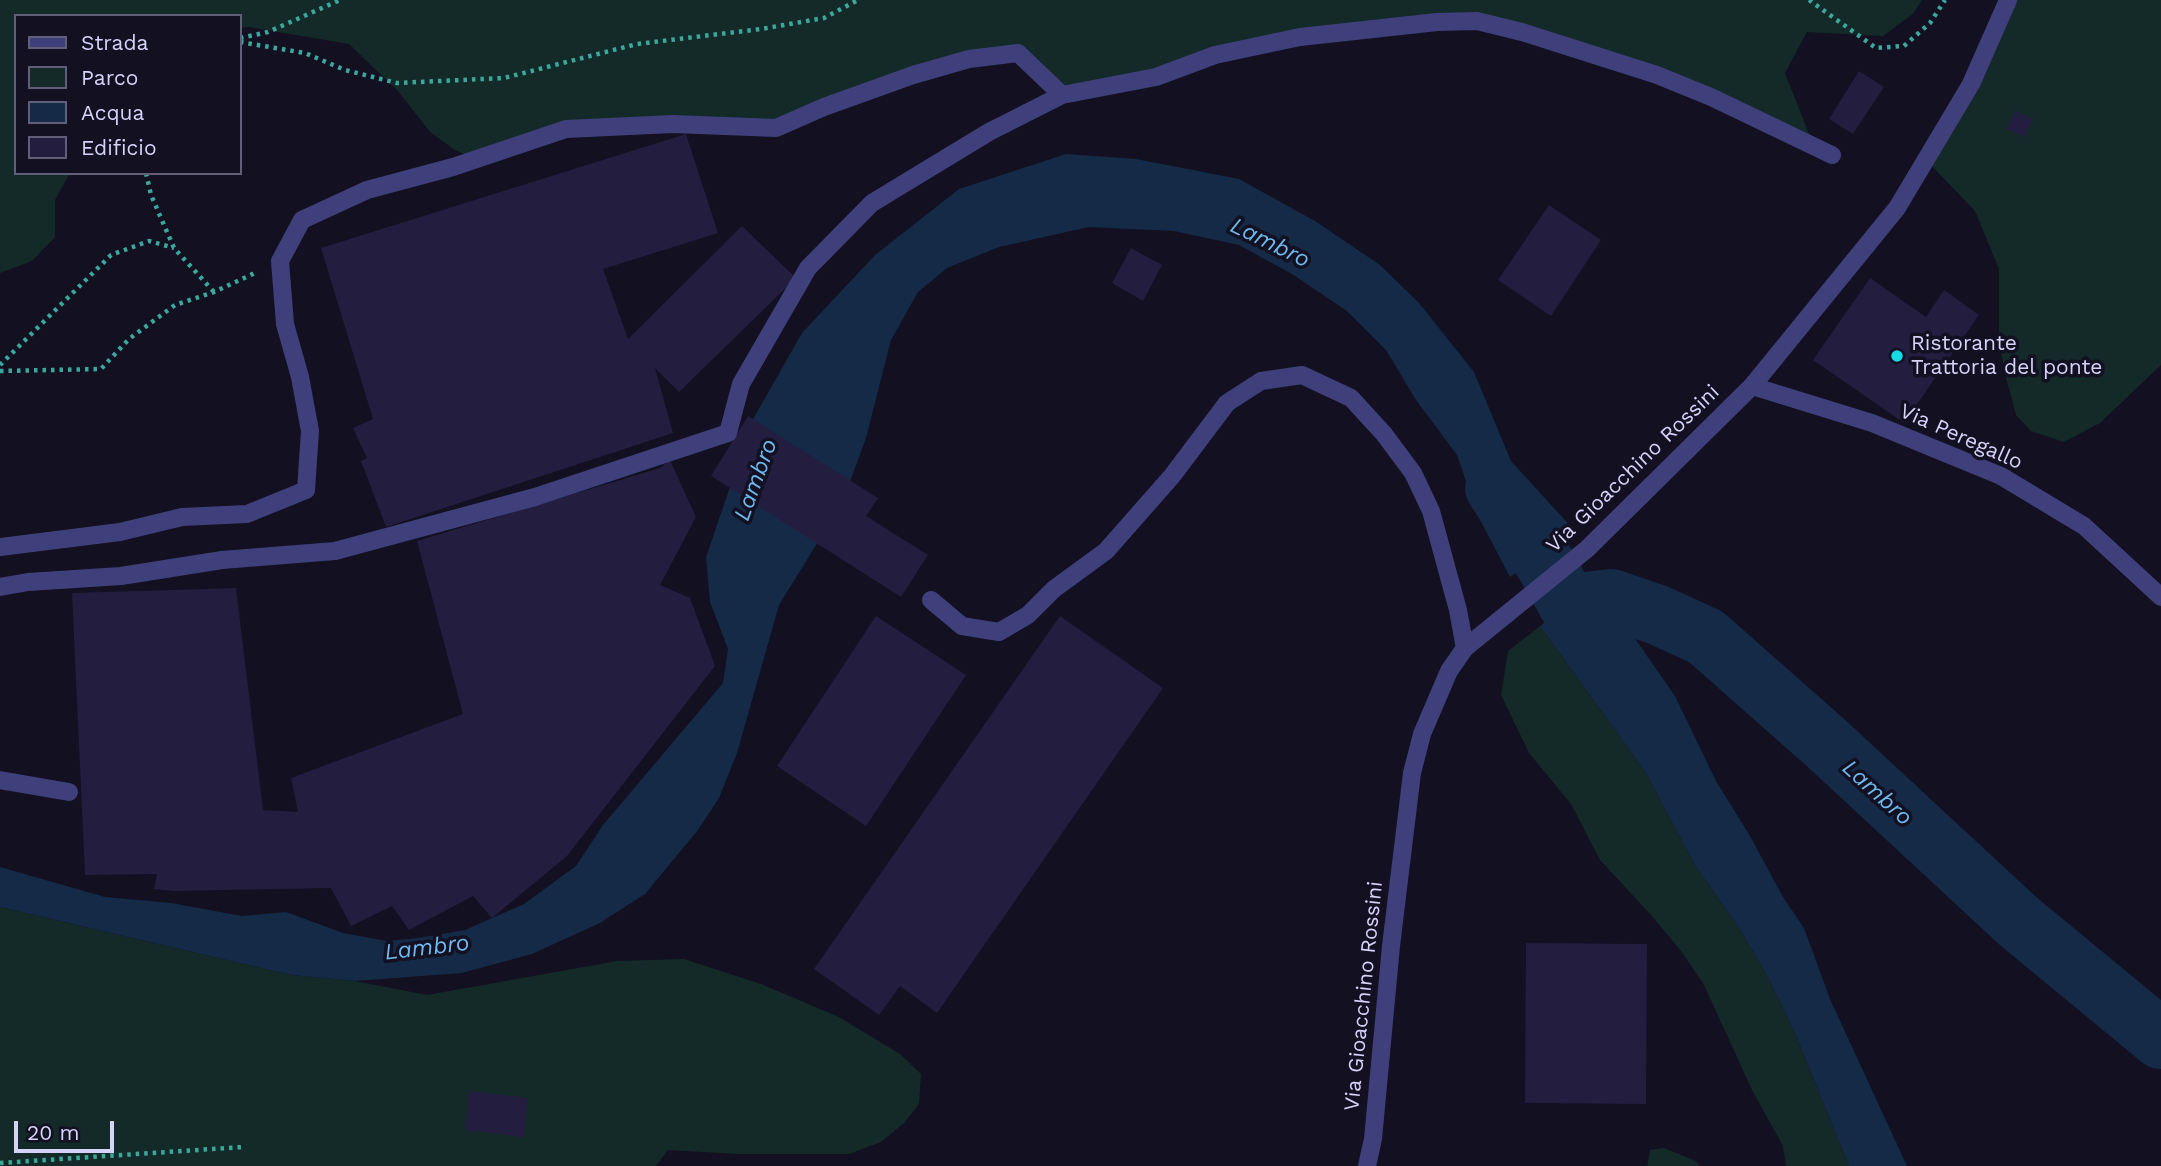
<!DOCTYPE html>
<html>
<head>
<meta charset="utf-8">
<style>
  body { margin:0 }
  #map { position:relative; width:2161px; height:1166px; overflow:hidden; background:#121021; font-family:"Work Sans",sans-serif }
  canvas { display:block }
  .legend { position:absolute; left:14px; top:14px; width:228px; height:161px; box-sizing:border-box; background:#121021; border:2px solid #605e78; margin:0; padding:9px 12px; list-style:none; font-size:21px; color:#d6d3fb }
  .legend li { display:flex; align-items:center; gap:14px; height:35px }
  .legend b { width:35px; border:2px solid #605e78 }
  .scale { position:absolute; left:14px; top:1121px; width:100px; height:32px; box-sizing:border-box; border:4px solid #d6d3fb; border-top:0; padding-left:9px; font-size:21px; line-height:24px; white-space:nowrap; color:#d6d3fb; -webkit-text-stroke:5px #121021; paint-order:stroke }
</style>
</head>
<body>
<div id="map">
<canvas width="2161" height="1166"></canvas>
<ul class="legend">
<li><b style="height:9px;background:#3f407b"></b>Strada</li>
<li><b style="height:19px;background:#132a28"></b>Parco</li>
<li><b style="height:19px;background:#142a46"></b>Acqua</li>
<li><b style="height:19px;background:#231d40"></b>Edificio</li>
</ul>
<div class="scale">20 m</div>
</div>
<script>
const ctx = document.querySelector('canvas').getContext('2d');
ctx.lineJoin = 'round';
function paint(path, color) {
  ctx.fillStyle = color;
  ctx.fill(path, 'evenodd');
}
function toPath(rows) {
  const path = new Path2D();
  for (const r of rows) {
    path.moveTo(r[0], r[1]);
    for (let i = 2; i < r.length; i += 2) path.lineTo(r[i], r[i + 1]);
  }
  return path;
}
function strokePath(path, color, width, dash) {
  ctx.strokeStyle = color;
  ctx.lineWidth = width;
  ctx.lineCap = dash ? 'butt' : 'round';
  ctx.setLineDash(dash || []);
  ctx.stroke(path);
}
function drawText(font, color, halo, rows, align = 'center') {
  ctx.font = font + ' "Work Sans",sans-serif';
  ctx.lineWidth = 7;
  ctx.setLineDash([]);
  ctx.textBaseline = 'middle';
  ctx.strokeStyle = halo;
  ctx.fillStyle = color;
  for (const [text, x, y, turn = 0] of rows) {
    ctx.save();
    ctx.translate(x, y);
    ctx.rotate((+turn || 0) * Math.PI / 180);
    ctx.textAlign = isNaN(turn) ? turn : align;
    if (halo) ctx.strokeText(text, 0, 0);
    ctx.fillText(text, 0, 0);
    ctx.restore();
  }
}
paint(toPath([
  [0,0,1922,0,1913,14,1883,36,1807,32,1785,73,1809,134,1832,155,1711,97,1477,21,1365,30,1062,95,1018,53,969,59,776,128,566,129,475,159,455,150,430,132,398,91,349,44,249,27,240,28,240,16,16,16,16,173,70,173,55,200,55,237,32,261,0,273],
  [2008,0,2161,0,2161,365,2100,423,2064,442,2031,431,2016,415,2005,374,1999,338,1999,269,1975,211,1926,160],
  [1540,626,1646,773,1694,864,1739,928,1768,977,1796,1036,1849,1166,1786,1166,1783,1146,1752,1090,1704,985,1681,951,1651,915,1600,860,1571,804,1529,753,1501,695,1508,651],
  [0,907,291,975,355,981,427,995,617,961,684,959,761,984,839,1017,900,1054,921,1074,919,1104,904,1123,881,1142,849,1154,738,1154,668,1150,656,1166,0,1166],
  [1664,1148,1696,1161,1700,1166,1647,1166,1650,1150]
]), '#132a28');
paint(toPath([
  [1066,154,1136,159,1239,179,1315,221,1380,265,1419,303,1474,372,1511,461,1574,530,1510,577,1478,516,1457,455,1416,400,1386,350,1347,311,1292,274,1239,245,1174,231,1089,227,999,247,947,268,918,292,891,340,866,438,841,506,744,435,802,333,875,255,959,189],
  [743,449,834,516,779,605,737,753,719,798,698,830,645,894,600,923,532,954,462,973,355,981,291,975,0,907,0,867,105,897,171,903,242,916,286,912,343,933,387,941,418,938,465,930,524,904,576,866,603,825,723,683,728,649,710,602,706,557],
  [1605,573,1627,627,1675,696,1716,781,1750,836,1783,897,1804,928,1830,999,1907,1166,1849,1166,1796,1036,1768,977,1739,928,1694,864,1646,773,1540,626]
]), '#142a46');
strokePath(toPath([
  [1495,488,1546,565,1568,604,1614,672],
  [1568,604,1611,599,1658,615,1706,637,1826,743,2018,921,2161,1039]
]), '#142a46', 60);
paint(toPath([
  [1859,71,1884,87,1853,134,1829,119],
  [2015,111,2033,119,2025,137,2006,129],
  [686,134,718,233,603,269,628,339,742,226,796,278,679,392,655,368,673,433,386,527,361,461,367,458,353,428,373,419,321,248],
  [1549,205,1601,240,1551,316,1498,280],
  [1131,248,1162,265,1143,301,1112,283],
  [1870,278,1926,317,1944,290,1979,315,1904,423,1813,360],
  [748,416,878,498,866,516,928,555,901,597,711,476],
  [670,460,696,517,660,585,690,598,715,666,567,856,492,918,473,896,409,930,392,906,351,926,331,888,173,891,154,889,157,874,85,875,72,593,236,588,263,810,298,812,291,778,463,714,417,541,660,468],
  [876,616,966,675,866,826,777,766],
  [1060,616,1163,688,937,1013,900,986,879,1015,814,969],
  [1526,943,1647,944,1646,1104,1525,1103],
  [469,1091,528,1098,524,1137,465,1130]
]), '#231d40');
strokePath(toPath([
  [1809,0,1876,48,1904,46,1930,23,1945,0],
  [240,38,268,32,340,0],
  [240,42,305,53,345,70,397,83,504,78,637,44,761,29,824,18,858,0],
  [146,173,151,195,174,248,214,292],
  [0,365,111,255,149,241,174,248],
  [0,371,101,369,129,339,175,305,214,292,257,272],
  [0,1163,243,1147]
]), '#3aa89c', 4.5, [3.5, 5]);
strokePath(toPath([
  [1752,386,1872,423,2001,476,2084,526,2161,597],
  [0,547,120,532,182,517,247,514,306,490,310,431,300,377,285,324,280,261,302,220,367,190,453,167,566,129,673,124,776,128,824,107,913,75,969,59,1018,53,1062,95],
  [0,587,28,582,121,576,222,560,335,551,535,497,728,433,741,384,808,268,872,203,989,132,1062,95,1156,77,1215,55,1300,37,1437,22,1477,21,1522,32,1657,75,1711,97,1832,155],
  [931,600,962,626,999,632,1028,615,1054,589,1106,551,1172,476,1227,403,1261,381,1302,375,1351,398,1384,434,1413,473,1431,511,1458,610,1465,648],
  [0,780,69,792],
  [1367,1166,1373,1139,1391,946,1412,773,1422,734,1449,671,1465,648,1587,549,1752,386,1897,208,1971,84,2008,0]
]), '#3f407b', 18);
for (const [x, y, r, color] of [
  [1897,356,7,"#16dae4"]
]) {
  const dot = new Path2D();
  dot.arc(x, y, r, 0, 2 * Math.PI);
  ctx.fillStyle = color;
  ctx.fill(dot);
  strokePath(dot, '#121021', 2.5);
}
drawText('21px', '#d6d3fb', '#121021', [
  ["Ristorante",1911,344],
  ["Trattoria del ponte",1911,368]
], 'left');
drawText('21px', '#d6d3fb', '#121021', [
  ["Via Peregallo",1961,437,24],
  ["Via Gioacchino Rossini",1633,469,-44],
  ["Via Gioacchino Rossini",1364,996,-84]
]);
drawText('italic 23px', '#6cbaf1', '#121021', [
  ["Lambro",1270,243,26],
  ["Lambro",756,480,-70],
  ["Lambro",1877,793,42],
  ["Lambro",427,948,-7]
]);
</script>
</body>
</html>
